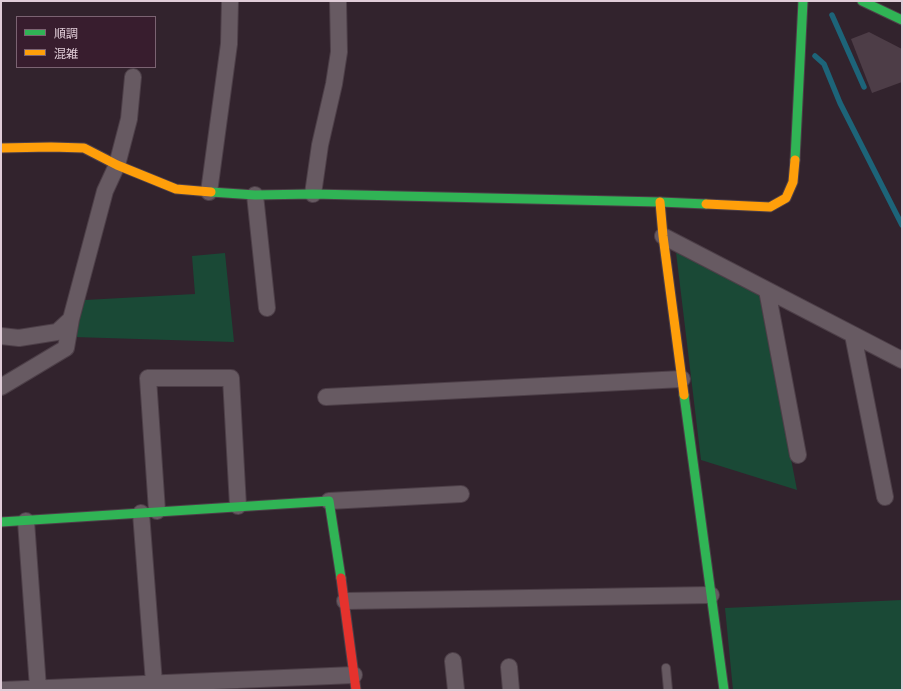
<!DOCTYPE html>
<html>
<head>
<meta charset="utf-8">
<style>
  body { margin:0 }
  #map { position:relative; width:903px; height:691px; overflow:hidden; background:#32232d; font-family:Quicksand,"Noto Sans JP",sans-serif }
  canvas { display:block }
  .frame { position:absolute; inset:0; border:2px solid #e0cdd8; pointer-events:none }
  .legend { position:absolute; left:16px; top:16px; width:140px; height:52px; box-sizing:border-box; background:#381d2e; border:1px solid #7b6372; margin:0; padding:5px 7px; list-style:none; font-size:12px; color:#e0cdd8 }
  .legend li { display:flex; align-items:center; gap:8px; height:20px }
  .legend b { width:20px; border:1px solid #7b6372 }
</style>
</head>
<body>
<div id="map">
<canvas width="903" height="691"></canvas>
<div class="frame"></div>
<ul class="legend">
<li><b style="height:5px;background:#30b455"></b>順調</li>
<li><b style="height:5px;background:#ff9f0a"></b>混雑</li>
</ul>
</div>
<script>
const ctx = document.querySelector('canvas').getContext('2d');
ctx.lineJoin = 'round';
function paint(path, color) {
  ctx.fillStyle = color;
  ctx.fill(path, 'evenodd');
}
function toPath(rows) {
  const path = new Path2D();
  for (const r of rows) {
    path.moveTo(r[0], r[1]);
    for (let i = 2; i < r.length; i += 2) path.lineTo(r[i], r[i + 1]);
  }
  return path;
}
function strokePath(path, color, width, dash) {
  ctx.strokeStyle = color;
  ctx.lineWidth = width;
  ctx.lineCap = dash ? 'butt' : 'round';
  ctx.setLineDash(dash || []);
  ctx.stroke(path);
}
paint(toPath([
  [676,252,759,293,797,490,701,460],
  [225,253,234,342,74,337,85,300,195,294,192,256],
  [902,600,902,690,733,690,725,608]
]), '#1a4936');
strokePath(toPath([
  [832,15,864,87],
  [815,56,824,64,840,103,902,225]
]), '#1d6479', 5.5);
paint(toPath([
  [869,32,902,49,902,82,872,93,851,39]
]), '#4d3d47');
const lane = toPath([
  [666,668,668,690]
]);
const street = toPath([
  [209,192,229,44,230,1],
  [313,194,320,145,334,84,339,52,338,1],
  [255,195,267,308],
  [663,236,902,360],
  [767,290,798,455],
  [853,335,885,497],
  [1,336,19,338,57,332,71,319,105,191,117,165,129,119,133,77],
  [1,387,66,348,71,319],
  [326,397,682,379],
  [329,501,461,494],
  [157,511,148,378,231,378,238,506],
  [141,513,154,683],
  [26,521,38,688],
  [345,601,711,595],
  [453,661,456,690],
  [509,667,511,690],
  [2,690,354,675]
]);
const fast = toPath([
  [862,1,902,20],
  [795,160,803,1],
  [211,192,255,195,313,194,660,202,706,204],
  [684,395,724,690],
  [1,522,329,501,341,578]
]);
const slow = toPath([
  [1,148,51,147,84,148,117,165,176,189,211,192],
  [660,202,663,236,684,395],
  [706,204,770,207,786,198,793,182,795,160]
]);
const jam = toPath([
  [341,578,356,690]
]);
strokePath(lane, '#4d3f48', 10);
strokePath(street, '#4d3f48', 18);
strokePath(fast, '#4d3f48', 11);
strokePath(slow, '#4d3f48', 11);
strokePath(jam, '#4d3f48', 11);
strokePath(lane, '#675a62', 8);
strokePath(street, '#675a62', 16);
strokePath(fast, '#30b455', 9);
strokePath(slow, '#ff9f0a', 9);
strokePath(jam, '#e5322d', 9);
</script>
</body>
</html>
